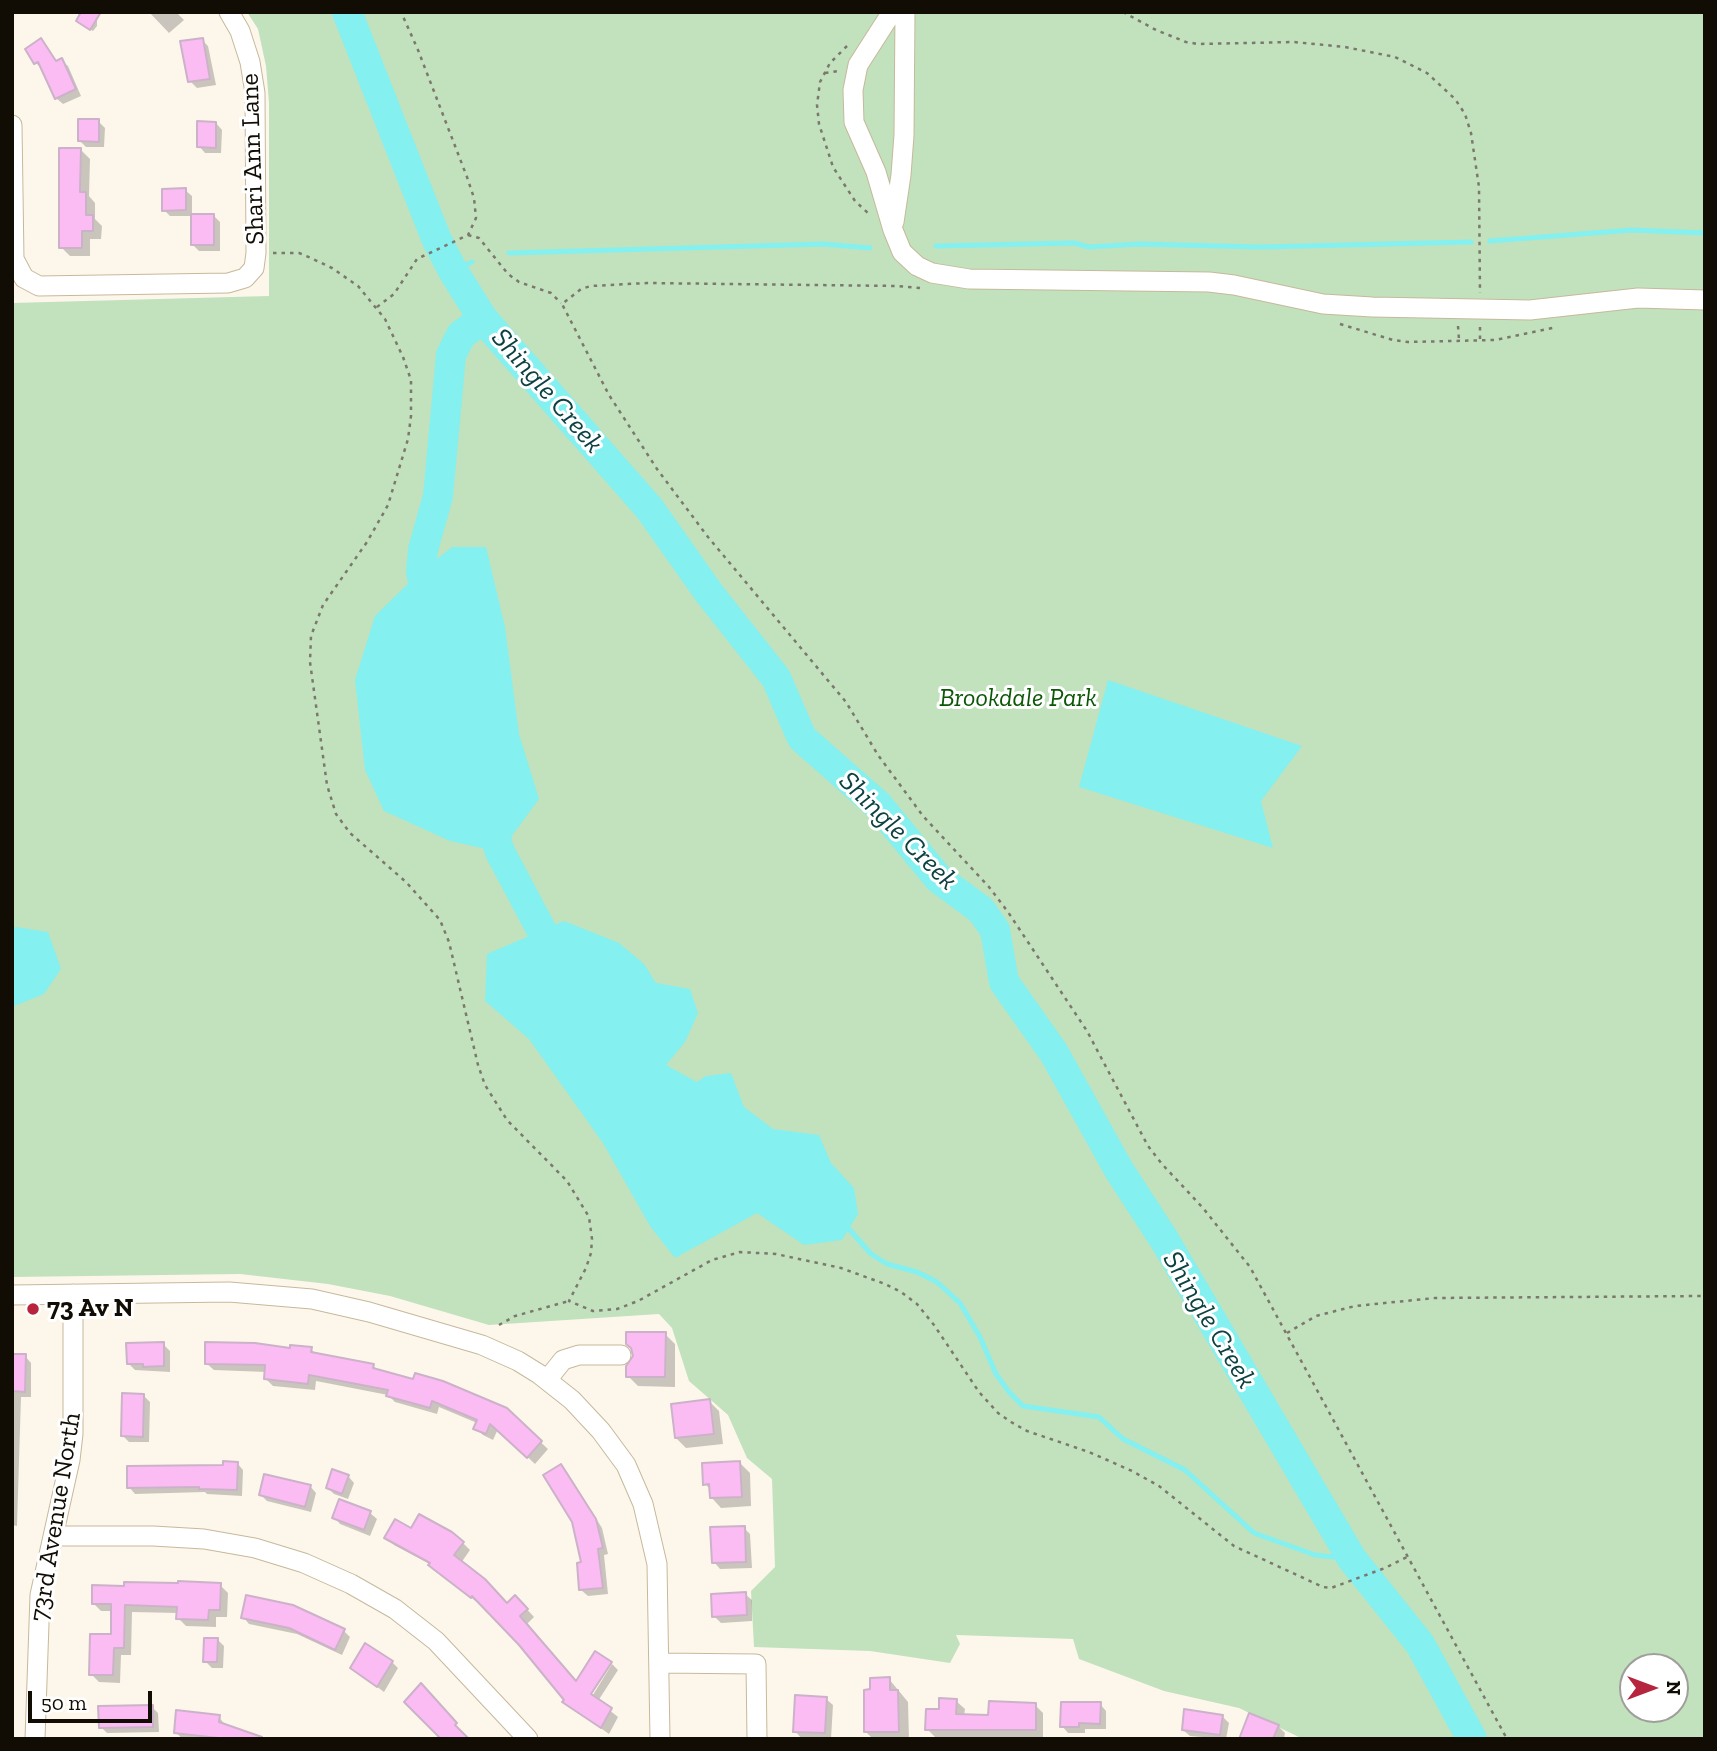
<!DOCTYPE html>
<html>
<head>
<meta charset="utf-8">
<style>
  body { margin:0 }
  #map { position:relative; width:1717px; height:1751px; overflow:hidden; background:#fdf7eb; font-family:"Zilla Slab",serif }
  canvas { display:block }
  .frame { position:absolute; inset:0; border:14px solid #110d04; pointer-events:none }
  .north { position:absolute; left:1619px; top:1653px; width:70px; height:70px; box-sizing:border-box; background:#fff; border:2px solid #a09e9b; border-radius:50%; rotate:90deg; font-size:19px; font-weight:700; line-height:28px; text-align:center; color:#110d04 }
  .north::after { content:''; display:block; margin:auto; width:24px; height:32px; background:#b6243e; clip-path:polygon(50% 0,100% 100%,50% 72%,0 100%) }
  .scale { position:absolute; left:28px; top:1691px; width:124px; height:32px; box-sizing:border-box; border:4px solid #110d04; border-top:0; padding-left:9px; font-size:21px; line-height:24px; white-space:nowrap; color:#110d04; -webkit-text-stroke:5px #fff; paint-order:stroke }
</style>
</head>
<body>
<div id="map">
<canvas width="1717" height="1751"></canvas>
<div class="frame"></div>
<div class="north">N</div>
<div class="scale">50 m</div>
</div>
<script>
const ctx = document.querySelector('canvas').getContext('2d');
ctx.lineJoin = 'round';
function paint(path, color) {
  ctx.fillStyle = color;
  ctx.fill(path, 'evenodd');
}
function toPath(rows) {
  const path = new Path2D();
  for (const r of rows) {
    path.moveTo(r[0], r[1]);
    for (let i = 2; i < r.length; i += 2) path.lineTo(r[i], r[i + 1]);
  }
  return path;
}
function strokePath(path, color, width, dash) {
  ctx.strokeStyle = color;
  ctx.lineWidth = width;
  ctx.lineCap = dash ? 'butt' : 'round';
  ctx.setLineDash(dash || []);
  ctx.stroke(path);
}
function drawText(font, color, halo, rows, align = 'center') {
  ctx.font = font + ' "Zilla Slab",serif';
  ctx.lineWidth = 6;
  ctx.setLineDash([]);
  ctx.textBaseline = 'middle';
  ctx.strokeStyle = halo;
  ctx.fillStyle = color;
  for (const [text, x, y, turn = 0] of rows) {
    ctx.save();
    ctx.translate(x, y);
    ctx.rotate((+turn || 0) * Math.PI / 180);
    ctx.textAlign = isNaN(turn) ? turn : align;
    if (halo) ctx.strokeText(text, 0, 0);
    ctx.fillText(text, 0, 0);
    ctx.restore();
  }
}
paint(toPath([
  [247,12,1705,12,1705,1739,1303,1739,1239,1708,1164,1691,1079,1659,1073,1639,956,1635,960,1644,950,1663,870,1651,754,1647,751,1591,775,1567,772,1479,747,1458,728,1415,689,1381,672,1328,659,1314,489,1325,390,1296,328,1284,240,1274,12,1277,12,303,269,296,269,103,266,66,258,29],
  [1633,1667,1675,1667,1675,1709,1633,1709]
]), '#c1e2bd');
paint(toPath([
  [452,547,486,547,505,627,519,734,539,799,500,852,450,841,384,811,365,770,355,680,375,616,415,577],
  [1108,680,1302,746,1261,801,1273,848,1079,787],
  [564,921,619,943,644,964,656,983,690,989,698,1013,685,1042,666,1065,697,1082,706,1076,731,1073,744,1107,773,1129,819,1135,831,1163,854,1188,858,1214,842,1240,804,1245,757,1213,675,1258,650,1226,603,1143,529,1039,485,1001,487,954],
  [16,927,48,932,61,969,44,994,12,1007,12,929]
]), '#84f0f0');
paint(toPath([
  [149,12,176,12,184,20,169,33],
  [97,17,97,26,93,31,81,24],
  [41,40,57,62,61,60,68,66,81,96,63,104,56,98,42,69,36,63],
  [202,40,208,46,216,85,197,88,190,81],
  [98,121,105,128,104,147,86,147,80,141],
  [216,123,222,130,221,153,205,153,199,146],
  [81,150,90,159,89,196,95,203,95,219,102,226,101,239,90,239,90,256,70,256,61,247],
  [185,190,192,196,192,215,213,215,220,222,220,251,199,251,193,245,193,216,170,216,164,210],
  [665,1334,675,1344,675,1387,638,1386,628,1376],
  [163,1344,170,1351,170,1372,135,1370,128,1363],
  [311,1349,317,1355,373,1365,378,1371,506,1410,548,1449,535,1464,498,1429,493,1440,483,1435,475,1428,477,1423,439,1407,437,1414,395,1402,388,1395,316,1381,315,1390,273,1386,266,1379,266,1372,214,1370,206,1363],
  [12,1356,25,1356,31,1363,31,1397,21,1397,17,1526,12,1525],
  [144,1396,150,1402,149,1442,129,1442,123,1436],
  [709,1401,719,1411,723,1444,686,1448,676,1438],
  [237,1463,243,1470,242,1496,207,1494,205,1492,135,1494,129,1487],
  [740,1463,750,1473,751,1506,721,1508,711,1497,711,1490,705,1484],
  [561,1466,567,1472,602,1528,608,1554,604,1555,608,1594,588,1596,581,1590,584,1564],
  [348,1476,354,1483,348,1499,334,1494,328,1488],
  [310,1486,316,1493,311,1512,267,1501,261,1495],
  [370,1513,377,1519,370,1536,340,1524,334,1517],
  [744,1528,750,1534,752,1568,720,1569,714,1562],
  [412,1530,463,1543,470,1550,461,1563,507,1605,523,1605,534,1617,526,1625,585,1701,588,1703,612,1664,618,1670,598,1701,618,1717,609,1734,564,1702,566,1700,520,1644,480,1602,479,1604,430,1564,394,1545,387,1537],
  [220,1585,228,1593,227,1617,216,1617,216,1627,186,1626,178,1618,178,1613,132,1612,131,1655,121,1655,120,1683,99,1682,91,1674,112,1636,112,1611,101,1611,93,1603],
  [745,1594,752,1600,752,1621,721,1623,714,1616],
  [243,1617,344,1631,350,1637,342,1655,297,1634,249,1624],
  [218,1640,224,1646,223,1668,212,1668,205,1661],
  [392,1662,398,1668,384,1692,352,1668],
  [889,1679,908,1702,909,1739,873,1739,866,1732],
  [826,1699,833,1705,831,1739,801,1738,795,1731],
  [956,1701,965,1709,964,1716,990,1717,1035,1705,1043,1713,1043,1737,935,1737,927,1729,941,1711],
  [1100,1704,1106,1711,1106,1729,1085,1729,1085,1733,1068,1733,1062,1726],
  [152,1707,158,1713,159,1732,107,1733,101,1727],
  [1222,1716,1229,1723,1226,1739,1190,1736,1183,1730],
  [219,1717,226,1726,263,1739,182,1739,176,1732],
  [1278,1726,1285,1733,1284,1739,1242,1739]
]), '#0003');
strokePath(toPath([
  [1490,241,1632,230,1705,233],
  [936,246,1074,243,1089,247,1138,244,1261,247,1471,242],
  [509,253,823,244,870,248],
  [453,271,472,262],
  [849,1229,871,1254,887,1264,917,1272,937,1282,960,1303,980,1337,996,1374,1009,1392,1023,1406,1099,1417,1123,1439,1185,1470,1254,1533,1315,1555,1352,1559]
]), '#84f0f0', 5);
strokePath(toPath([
  [347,12,436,238,453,271,483,319,649,508,709,593,776,678,802,738,878,805,939,879,981,910,995,930,1004,982,1054,1053,1119,1170,1165,1241,1352,1559,1420,1644,1472,1739],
  [429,613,421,572,423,550,438,496,451,355,461,335,483,319],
  [488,814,500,852,560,965]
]), '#84f0f0', 30);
const building = toPath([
  [81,12,101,12,90,30,76,21,81,12],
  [41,38,56,61,62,58,76,89,55,99,38,62,34,64,25,49,41,38],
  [203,38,210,79,188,82,180,41,203,38],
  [78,119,99,119,99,142,78,141,78,119],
  [197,121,216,122,216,148,197,147,197,121],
  [59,148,81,148,80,192,86,192,86,215,93,215,93,231,82,231,82,248,59,248,59,148],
  [186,188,186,210,162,211,162,189,186,188],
  [191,214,214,214,214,245,191,245,191,214],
  [626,1332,666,1332,665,1377,626,1377,626,1366,633,1356,631,1348,626,1344,626,1332],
  [164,1342,164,1366,143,1367,143,1364,127,1364,126,1343,164,1342],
  [205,1342,255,1343,290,1348,290,1345,312,1347,311,1352,374,1364,373,1368,413,1379,415,1373,443,1381,507,1408,542,1441,527,1458,490,1424,486,1434,473,1429,477,1420,432,1401,430,1408,386,1396,388,1390,309,1375,308,1384,264,1379,265,1365,205,1364,205,1342],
  [12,1354,26,1354,25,1392,12,1391,12,1354],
  [122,1393,144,1394,143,1437,121,1436,122,1393],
  [710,1399,714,1434,675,1438,671,1404,710,1399],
  [223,1461,238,1462,237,1490,199,1489,199,1487,127,1488,127,1466,223,1465,223,1461],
  [740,1461,742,1497,710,1498,709,1484,703,1485,702,1463,740,1461],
  [561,1464,596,1519,603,1548,598,1549,603,1588,579,1590,577,1563,581,1562,572,1522,543,1475,561,1464],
  [332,1469,349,1475,342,1494,326,1488,332,1469],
  [264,1474,311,1485,305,1507,259,1495,264,1474],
  [339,1499,371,1511,364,1530,332,1518,339,1499],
  [419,1514,452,1532,464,1542,454,1555,485,1579,507,1603,515,1595,528,1609,520,1616,576,1681,595,1651,612,1662,591,1694,612,1708,601,1728,562,1702,564,1700,519,1645,472,1596,471,1598,428,1565,430,1563,384,1538,395,1519,411,1528,419,1514],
  [745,1526,746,1562,712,1563,710,1527,745,1526],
  [178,1581,221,1583,220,1610,209,1610,208,1620,176,1619,177,1607,125,1605,124,1648,114,1648,113,1675,89,1675,90,1634,111,1634,111,1604,92,1604,92,1585,124,1586,124,1582,178,1583,178,1581],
  [746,1592,747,1615,712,1617,711,1594,746,1592],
  [246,1595,293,1605,345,1629,335,1650,289,1628,241,1618,246,1595],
  [204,1638,218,1638,217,1662,203,1662,204,1638],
  [365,1643,393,1661,377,1687,350,1668,365,1643],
  [890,1677,890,1690,898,1690,899,1732,864,1732,864,1690,870,1689,870,1678,890,1677],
  [421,1683,457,1723,455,1725,469,1739,441,1739,404,1702,421,1683],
  [795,1695,827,1697,825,1733,793,1732,795,1695],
  [939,1698,957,1699,956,1714,988,1715,989,1701,1036,1703,1036,1730,925,1730,926,1709,939,1709,939,1698],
  [1061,1702,1101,1702,1100,1724,1079,1723,1079,1727,1060,1727,1061,1702],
  [153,1705,153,1727,99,1728,98,1706,153,1705],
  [1184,1709,1223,1715,1220,1735,1182,1730,1184,1709],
  [176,1710,220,1715,219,1722,262,1737,262,1739,227,1739,174,1733,176,1710],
  [1249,1713,1279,1725,1273,1739,1239,1739,1249,1713]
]);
paint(building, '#fabcf3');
strokePath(building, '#ccb2c8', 2);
const minor = toPath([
  [892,12,858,65,853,90,854,122,876,172,893,230,902,252,917,266,932,273,969,279,1209,282,1234,285,1323,304,1372,307,1530,310,1638,298,1705,300],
  [12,125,14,259,24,278,39,286,228,283,245,278,254,268,256,253,255,93,250,62,240,31,229,12],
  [894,222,901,175,904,135,905,12],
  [12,1295,229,1292,312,1299,369,1312,482,1345,518,1361,539,1374,572,1400,601,1431,626,1465,643,1504,657,1564,660,1739],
  [547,1380,563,1360,579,1355,621,1355],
  [53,1536,153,1536,204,1539,255,1548,304,1563,351,1584,395,1609,436,1641,528,1739],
  [660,1663,756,1664,757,1739],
  [35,1739,40,1595,70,1460,73,1434,73,1294]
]);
strokePath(minor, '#c6b99b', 21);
strokePath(toPath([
  [1123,12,1156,30,1186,42,1198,44,1294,42,1345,47,1395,57,1427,73,1455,99,1465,114,1471,133,1479,187,1480,293],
  [847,46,830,63,820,82,817,105,819,124,833,167,855,201,869,214],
  [825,73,838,71],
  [468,235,479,238,508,274,519,282,551,293,561,303],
  [273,253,299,253,311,258,332,268,358,286,385,319,403,357,411,380,411,416,408,439,388,505,367,542,323,605,311,636,310,662,327,785,336,814,350,833,406,882,440,920,449,942,478,1065,485,1085,507,1120,567,1181,589,1217,592,1239,591,1253,586,1268,569,1301,593,1311,617,1309,638,1301,712,1260,740,1252,776,1254,841,1268,885,1284,901,1292,917,1304,934,1325,979,1392,998,1413,1011,1422,1027,1431,1089,1452,1132,1471,1159,1486,1234,1546,1323,1587,1331,1588,1385,1568,1407,1557],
  [920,288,898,286,647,283,591,286,581,289,562,304,609,395,657,469,708,537,846,702,878,755,923,816,989,887,1008,912,1087,1031,1148,1146,1162,1164,1203,1208,1250,1267,1507,1739],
  [377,307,394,294,417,259,468,235,476,218,474,198,467,177,418,50,401,12],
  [1340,324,1393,340,1408,342,1495,340,1557,327],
  [1458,326,1459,340],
  [1480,327,1480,341],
  [499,1325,515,1316,569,1301],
  [1287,1333,1316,1316,1355,1306,1435,1298,1705,1296]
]), '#7d786e', 2.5, [3.5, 5]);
strokePath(minor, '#fff', 19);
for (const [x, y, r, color] of [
  [33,1309,7,"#b6243e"]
]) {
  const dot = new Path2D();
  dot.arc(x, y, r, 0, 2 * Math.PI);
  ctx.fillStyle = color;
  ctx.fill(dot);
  strokePath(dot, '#fff', 2.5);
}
drawText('26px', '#110d04', '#fff', [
  ["Shari Ann Lane",253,159,-92],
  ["73rd Avenue North",56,1517,-81]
]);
drawText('italic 26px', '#0a5705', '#fff', [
  ["Brookdale Park",1018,699]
]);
drawText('bold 26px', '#110d04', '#fff', [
  ["73 Av N",47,1309]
], 'left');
drawText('italic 28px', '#0e4142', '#fff', [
  ["Shingle Creek",547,391,49],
  ["Shingle Creek",898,831,45],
  ["Shingle Creek",1209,1320,59]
]);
</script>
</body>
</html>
